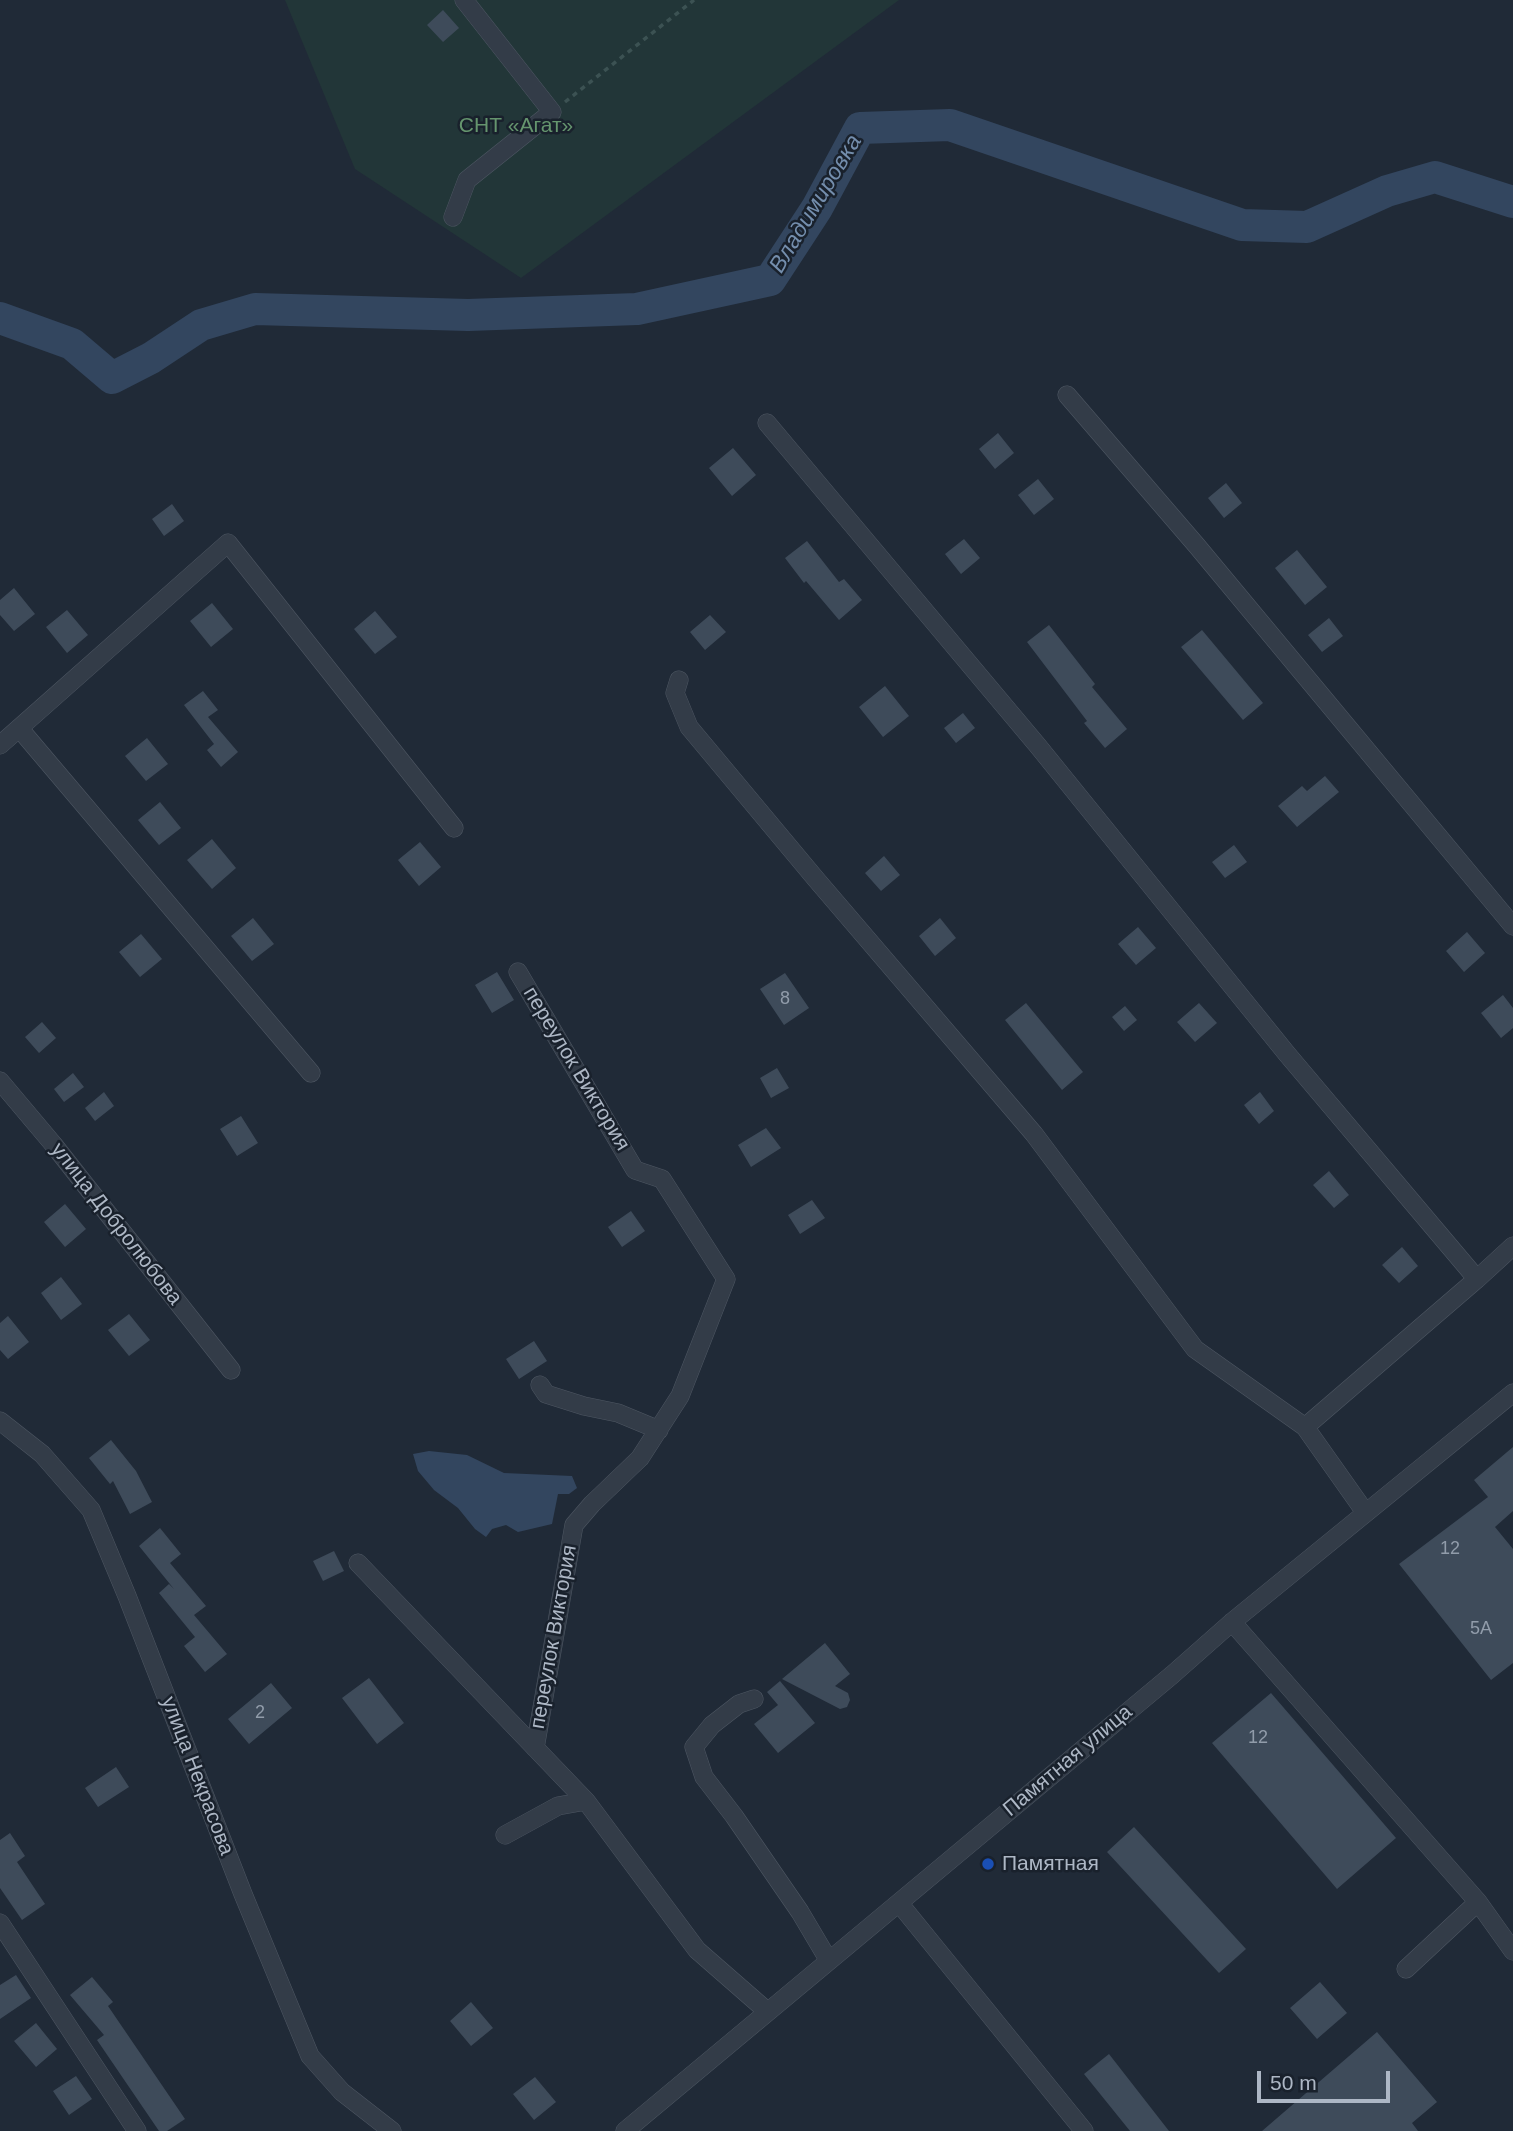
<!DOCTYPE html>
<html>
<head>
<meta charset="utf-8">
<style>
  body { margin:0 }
  #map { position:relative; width:1513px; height:2131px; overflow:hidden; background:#202a37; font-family:Helvetica,sans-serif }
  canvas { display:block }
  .scale { position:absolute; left:1257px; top:2071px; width:133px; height:32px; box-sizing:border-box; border:4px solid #adb7c5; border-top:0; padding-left:9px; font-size:21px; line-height:24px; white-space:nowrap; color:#adb7c5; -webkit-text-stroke:5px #19212c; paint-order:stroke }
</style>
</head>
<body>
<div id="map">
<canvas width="1513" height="2131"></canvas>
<div class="scale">50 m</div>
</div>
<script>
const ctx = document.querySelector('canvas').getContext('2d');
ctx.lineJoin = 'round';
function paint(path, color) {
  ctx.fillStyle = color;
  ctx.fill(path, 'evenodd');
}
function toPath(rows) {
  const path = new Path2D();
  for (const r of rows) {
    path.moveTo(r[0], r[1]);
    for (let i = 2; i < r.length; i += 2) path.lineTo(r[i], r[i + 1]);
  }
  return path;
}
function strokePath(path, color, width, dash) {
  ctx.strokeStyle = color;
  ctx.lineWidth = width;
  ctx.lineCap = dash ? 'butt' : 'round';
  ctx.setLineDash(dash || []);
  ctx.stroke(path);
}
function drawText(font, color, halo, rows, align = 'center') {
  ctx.font = font + ' Helvetica,sans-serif';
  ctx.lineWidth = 5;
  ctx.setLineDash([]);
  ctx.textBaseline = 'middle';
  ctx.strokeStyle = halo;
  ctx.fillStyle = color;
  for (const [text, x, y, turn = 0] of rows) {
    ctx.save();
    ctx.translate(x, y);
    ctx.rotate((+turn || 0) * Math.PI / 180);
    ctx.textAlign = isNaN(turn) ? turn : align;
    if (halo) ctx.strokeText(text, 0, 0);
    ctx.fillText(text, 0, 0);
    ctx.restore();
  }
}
paint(toPath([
  [285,0,899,0,521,278,355,169]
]), '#223638');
paint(toPath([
  [429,1451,467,1455,504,1473,572,1476,577,1488,569,1494,558,1494,552,1524,518,1532,506,1525,492,1529,486,1537,475,1529,458,1508,434,1490,418,1471,413,1454]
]), '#33465f');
strokePath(toPath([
  [0,318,72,344,112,378,151,358,201,325,255,309,468,315,637,309,770,280,817,208,860,128,950,125,1242,225,1307,227,1387,191,1435,177,1513,202]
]), '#33465f', 32);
paint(toPath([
  [443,10,459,28,443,42,427,25],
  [998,433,1014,453,995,469,979,449],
  [733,448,756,475,732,496,709,468],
  [1038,479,1054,499,1034,515,1018,495],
  [1226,483,1242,503,1224,518,1208,498],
  [172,504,184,521,164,536,152,519],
  [964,539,980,558,961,574,945,554],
  [807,541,839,582,844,579,862,600,839,620,806,581,804,583,785,558],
  [1297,550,1327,587,1305,605,1275,568],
  [14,588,35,614,14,631,0,615,0,600],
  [212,603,233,629,211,647,190,621],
  [67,610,88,635,67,653,46,627],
  [375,611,397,637,375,654,354,629],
  [710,615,726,632,705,650,690,632],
  [1329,618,1343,636,1322,652,1308,635],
  [1049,625,1095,684,1092,687,1127,729,1105,748,1084,723,1087,721,1027,642],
  [1202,630,1263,703,1243,720,1181,647],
  [885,686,909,716,883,737,859,707],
  [203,691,218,710,208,717,238,752,221,767,207,750,214,744,184,705],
  [963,713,975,728,956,743,944,728],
  [147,738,168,764,146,781,125,756],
  [1325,776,1339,792,1297,827,1278,806,1302,786,1307,791],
  [160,802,181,828,159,845,138,820],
  [212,839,236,868,212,889,187,860],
  [420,842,441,867,419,886,398,860],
  [1234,845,1247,862,1225,878,1212,862],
  [884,856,900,875,881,891,865,873],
  [253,918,274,944,252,961,231,936],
  [940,918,956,938,935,956,919,936],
  [1138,927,1156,948,1136,965,1118,944],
  [1467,932,1485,953,1464,972,1446,951],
  [141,934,162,959,140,977,119,952],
  [497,972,514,1000,492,1013,475,985],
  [785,973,809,1008,784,1025,760,989],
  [1503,995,1513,1008,1513,1028,1501,1038,1481,1013],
  [1026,1003,1083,1072,1062,1090,1005,1020],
  [1199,1003,1217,1023,1195,1042,1177,1022],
  [1125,1006,1137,1020,1124,1031,1112,1017],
  [42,1022,56,1038,39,1053,25,1037],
  [777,1068,789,1088,771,1098,760,1078],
  [73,1073,84,1087,64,1102,54,1089],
  [104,1092,114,1106,95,1121,85,1108],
  [1260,1092,1274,1111,1259,1124,1244,1105],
  [241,1116,258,1143,237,1156,220,1129],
  [766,1128,781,1148,751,1167,738,1145],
  [1329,1171,1349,1195,1334,1208,1313,1185],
  [812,1200,825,1218,800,1234,788,1215],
  [65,1204,86,1229,65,1247,44,1222],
  [631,1211,645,1231,622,1247,608,1227],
  [1402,1247,1418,1266,1399,1283,1382,1265],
  [61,1277,82,1304,61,1320,41,1293],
  [129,1314,150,1340,129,1356,108,1330],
  [8,1316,29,1342,8,1359,0,1350,0,1323],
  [534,1341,547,1361,519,1379,506,1359],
  [111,1440,136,1471,152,1502,130,1514,113,1481,110,1484,89,1458],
  [1513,1447,1513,1511,1495,1527,1513,1549,1513,1663,1491,1680,1399,1564,1488,1497,1474,1480],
  [160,1528,181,1554,170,1563,206,1606,194,1615,227,1654,205,1672,184,1646,195,1637,159,1593,169,1584,174,1589,139,1546],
  [334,1551,344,1571,323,1581,313,1561],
  [825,1643,850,1674,835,1686,848,1693,850,1700,847,1707,840,1709,782,1679],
  [369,1678,404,1723,377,1744,342,1698],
  [780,1681,815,1723,778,1753,754,1724,778,1705,767,1692],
  [271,1683,292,1708,249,1744,228,1719],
  [1271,1693,1396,1838,1337,1889,1212,1743],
  [116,1767,129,1787,98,1807,85,1788],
  [1134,1827,1246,1949,1219,1973,1107,1852],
  [10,1833,25,1856,17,1862,45,1904,22,1920,0,1888,0,1840],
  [16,1975,31,1998,0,2019,0,1985],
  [92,1977,113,2002,108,2006,185,2119,167,2131,159,2131,97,2040,104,2035,70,1995],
  [1320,1982,1347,2013,1317,2039,1290,2008],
  [471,2002,493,2028,471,2046,450,2021],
  [36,2023,57,2049,36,2067,14,2041],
  [1377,2032,1437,2102,1412,2123,1418,2131,1262,2131],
  [1109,2054,1169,2131,1130,2131,1084,2074],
  [76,2076,92,2099,69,2115,53,2091],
  [535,2077,556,2102,534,2120,513,2094]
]), '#3e4b5a');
const minor = toPath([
  [453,217,467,180,552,112,464,0],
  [1067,395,1197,546,1513,926],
  [767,423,1038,746,1287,1054,1477,1279,1305,1427],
  [679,680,675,693,689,727,815,878,1034,1134,1195,1349,1305,1427,1365,1512],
  [19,728,311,1073],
  [0,745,228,543,454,828],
  [518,972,635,1170,662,1179,726,1279,680,1396,640,1458,592,1504,574,1525,535,1748],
  [0,1081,53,1144,231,1370],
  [1477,1279,1513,1246],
  [540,1385,546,1394,584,1406,618,1413,659,1430],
  [0,1421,42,1454,91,1510,127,1596,243,1894,310,2056,342,2092,392,2131],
  [358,1563,586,1801,697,1950,768,2012],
  [1232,1622,1478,1902,1513,1951],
  [754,1699,739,1704,712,1725,694,1747,704,1777,734,1816,800,1912,829,1961],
  [505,1835,558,1806,586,1801],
  [899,1903,1084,2131],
  [0,1923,137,2131],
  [1406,1969,1478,1902],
  [625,2131,1172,1675,1232,1622,1513,1393]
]);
strokePath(minor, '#4e5763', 19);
strokePath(toPath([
  [565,102,694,0]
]), '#3c5253', 3.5, [5, 5]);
strokePath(minor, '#333c48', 18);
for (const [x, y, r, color] of [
  [988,1864,7,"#1a4fb4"]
]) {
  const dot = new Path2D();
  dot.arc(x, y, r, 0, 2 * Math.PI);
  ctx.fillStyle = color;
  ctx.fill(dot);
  strokePath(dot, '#19212c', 2.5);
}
drawText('18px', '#919caa', null, [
  ["8",785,999],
  ["12",1450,1549],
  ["5А",1481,1629],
  ["2",260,1713],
  ["12",1258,1738]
]);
drawText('21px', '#65956e', '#19212c', [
  ["СНТ «Агат»",516,126]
]);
drawText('21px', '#adb7c5', '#19212c', [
  ["переулок Виктория",576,1069,59],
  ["улица Добролюбова",116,1224,52],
  ["переулок Виктория",554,1637,-80],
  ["Памятная улица",1068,1761,-40],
  ["улица Некрасова",197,1776,69]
]);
drawText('21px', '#adb7c5', '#19212c', [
  ["Памятная",1002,1864]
], 'left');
drawText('italic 23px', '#748ead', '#19212c', [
  ["Владимировка",816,204,-59]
]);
</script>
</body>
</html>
